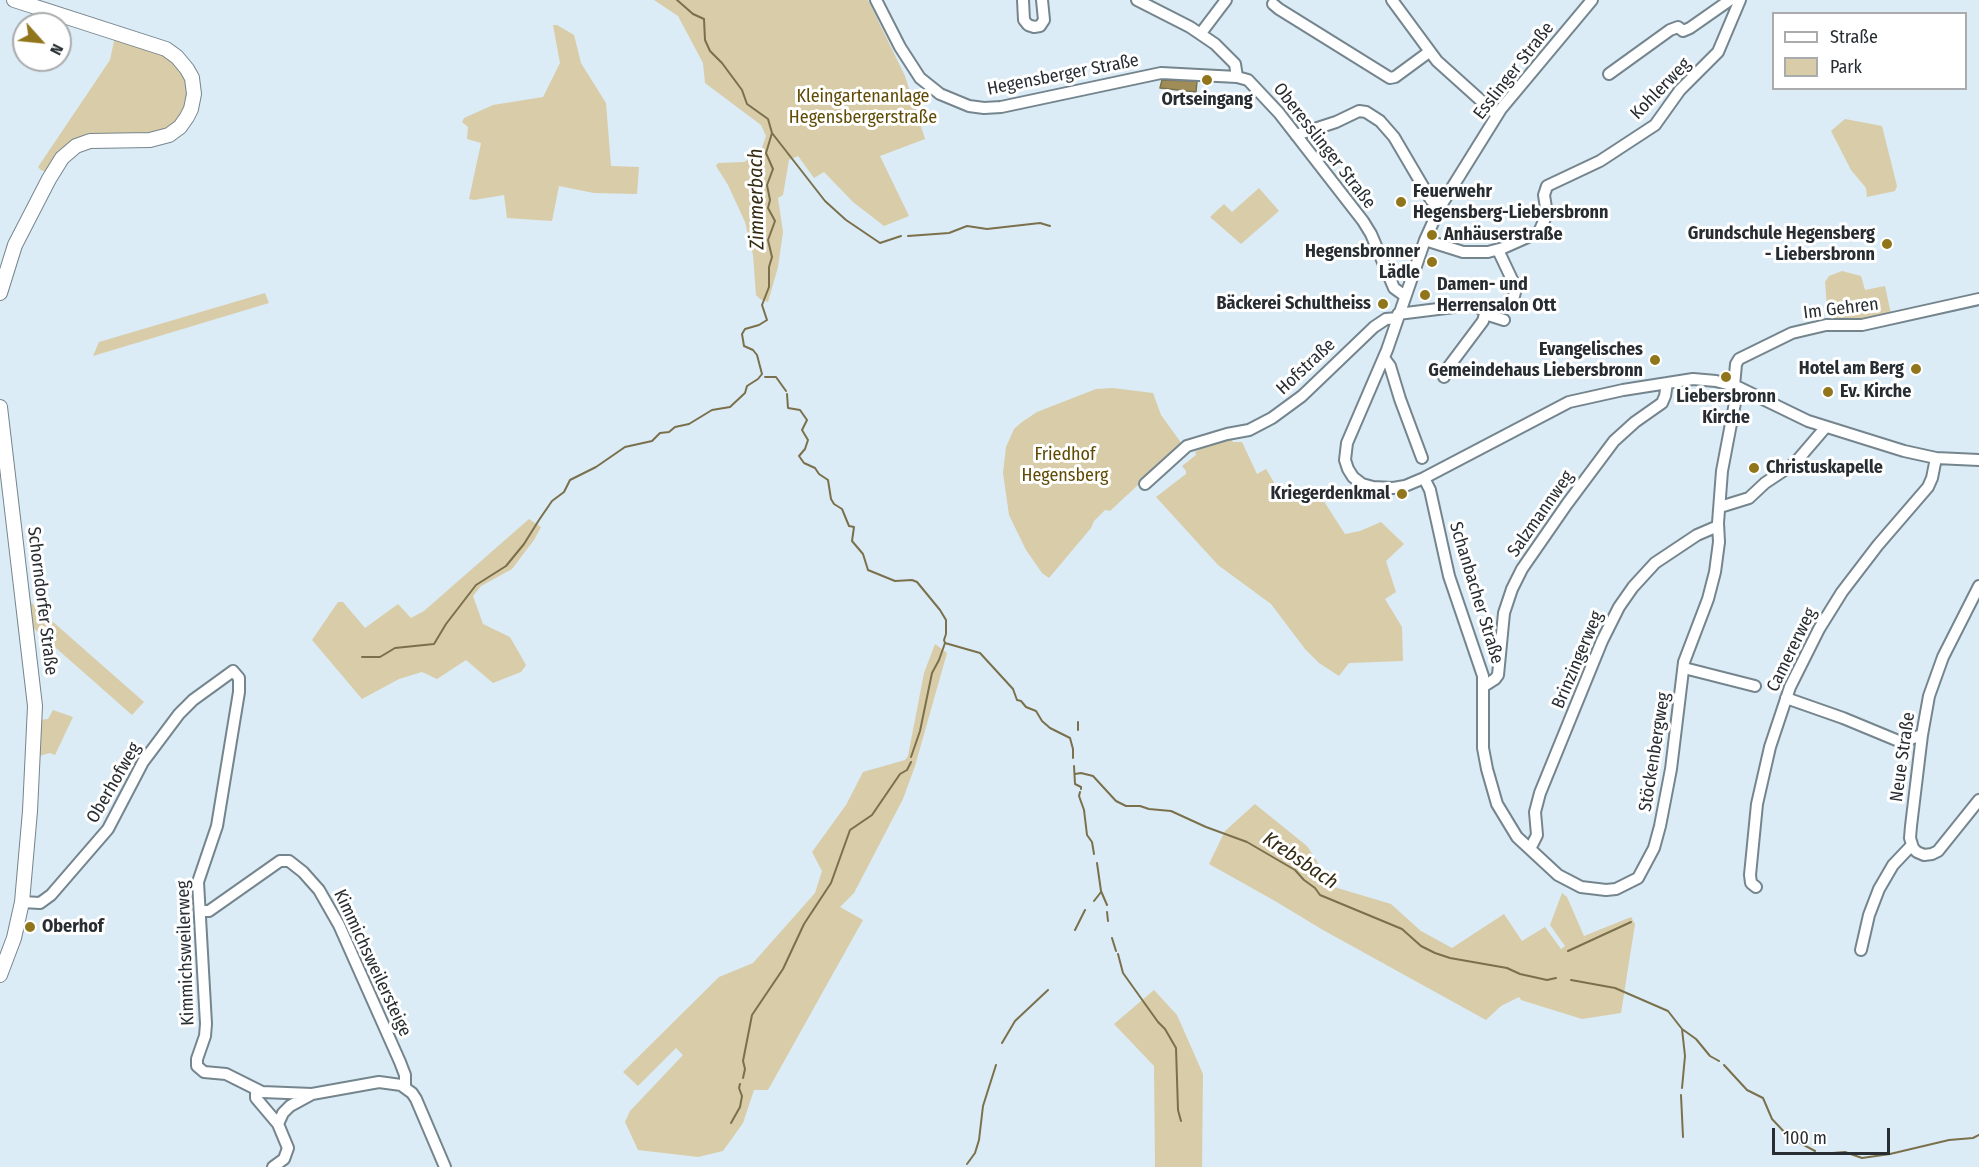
<!DOCTYPE html>
<html>
<head>
<meta charset="utf-8">
<style>
  body { margin:0 }
  #map { position:relative; width:1979px; height:1167px; overflow:hidden; background:#dbecf6; font-family:"Fira Sans Condensed",sans-serif }
  canvas { display:block }
  .legend { position:absolute; left:1772px; top:12px; width:195px; height:78px; box-sizing:border-box; background:#fff; border:2px solid #a9abad; margin:0; padding:8px 10px; list-style:none; font-size:18px; color:#272d31 }
  .legend li { display:flex; align-items:center; gap:12px; height:30px }
  .legend b { width:30px; border:2px solid #a9abad }
  .north { position:absolute; left:12px; top:12px; width:60px; height:60px; box-sizing:border-box; background:#fff; border:2px solid #a9abad; border-radius:50%; rotate:117deg; font-size:16px; font-weight:700; line-height:24px; text-align:center; color:#272d31 }
  .north::after { content:''; display:block; margin:auto; width:21px; height:27px; background:#91751b; clip-path:polygon(50% 0,100% 100%,50% 72%,0 100%) }
  .scale { position:absolute; left:1772px; top:1128px; width:118px; height:27px; box-sizing:border-box; border:3px solid #272d31; border-top:0; padding-left:8px; font-size:18px; line-height:21px; white-space:nowrap; color:#272d31; -webkit-text-stroke:4px #fff; paint-order:stroke }
</style>
</head>
<body>
<div id="map">
<canvas width="1979" height="1167"></canvas>
<ul class="legend">
<li><b style="height:8px;background:#fff"></b>Straße</li>
<li><b style="height:16px;background:#d9cca8"></b>Park</li>
</ul>
<div class="north">N</div>
<div class="scale">100 m</div>
</div>
<script>
const ctx = document.querySelector('canvas').getContext('2d');
ctx.lineJoin = 'round';
function paint(path, color) {
  ctx.fillStyle = color;
  ctx.fill(path, 'evenodd');
}
function toPath(rows) {
  const path = new Path2D();
  for (const r of rows) {
    path.moveTo(r[0], r[1]);
    for (let i = 2; i < r.length; i += 2) path.lineTo(r[i], r[i + 1]);
  }
  return path;
}
function strokePath(path, color, width, dash) {
  ctx.strokeStyle = color;
  ctx.lineWidth = width;
  ctx.lineCap = dash ? 'butt' : 'round';
  ctx.setLineDash(dash || []);
  ctx.stroke(path);
}
function drawText(font, color, halo, rows, align = 'center') {
  ctx.font = font + ' "Fira Sans Condensed",sans-serif';
  ctx.lineWidth = 6;
  ctx.setLineDash([]);
  ctx.textBaseline = 'middle';
  ctx.strokeStyle = halo;
  ctx.fillStyle = color;
  for (const [text, x, y, turn = 0] of rows) {
    ctx.save();
    ctx.translate(x, y);
    ctx.rotate((+turn || 0) * Math.PI / 180);
    ctx.textAlign = isNaN(turn) ? turn : align;
    if (halo) ctx.strokeText(text, 0, 0);
    ctx.fillText(text, 0, 0);
    ctx.restore();
  }
}
paint(toPath([
  [654,0,868,0,905,76,925,139,880,156,909,216,884,226,853,202,824,172,814,178,798,156,789,160,783,195,778,198,783,232,778,267,768,302,760,299,756,295,753,255,745,222,728,185,716,166,718,163,744,162,760,153,766,136,761,125,705,83,703,63,678,16],
  [553,25,557,25,574,35,581,63,606,103,611,166,639,167,637,194,594,193,559,186,552,221,507,218,504,195,474,200,469,199,481,143,467,139,468,127,462,122,464,118,493,105,543,97,560,63],
  [115,36,163,52,184,71,190,96,181,119,161,134,98,136,46,172,41,170,38,167,110,60],
  [1845,119,1882,126,1897,186,1895,191,1867,197,1866,188,1851,170,1831,131],
  [1259,188,1279,211,1241,244,1210,217,1224,204,1232,212],
  [1842,271,1861,276,1865,290,1885,286,1891,314,1857,319,1828,319,1825,282,1829,276],
  [265,293,269,303,93,356,99,342],
  [1113,388,1153,393,1161,415,1182,444,1110,511,1105,510,1094,521,1091,528,1049,578,1042,573,1026,550,1009,515,1003,473,1006,447,1014,429,1022,422,1037,412,1096,389],
  [1230,438,1233,442,1242,442,1257,474,1266,469,1275,484,1302,499,1316,489,1345,534,1360,531,1381,522,1404,544,1386,561,1396,592,1385,599,1402,627,1403,661,1349,663,1339,676,1319,663,1305,649,1271,604,1218,565,1156,497,1186,474,1186,471,1182,466,1196,455,1195,452,1201,449,1200,446],
  [529,519,541,527,534,540,512,569,481,586,473,596,483,624,510,637,526,665,521,672,493,683,466,660,437,679,422,672,399,679,362,699,312,640,338,602,343,602,365,628,398,604,411,618,424,611],
  [27,599,144,702,132,715,31,626],
  [935,644,947,653,915,766,903,799,854,893,840,907,863,920,768,1090,754,1090,743,1123,723,1151,698,1157,638,1150,625,1122,630,1111,683,1055,676,1048,638,1086,623,1072,719,977,753,963,815,893,822,871,812,852,846,805,863,772,905,760,908,756,924,673],
  [53,710,73,717,55,755,50,753,39,756,39,720,48,719],
  [1255,804,1307,846,1334,887,1391,904,1421,931,1452,948,1504,914,1522,941,1545,927,1561,949,1565,946,1550,925,1562,893,1567,897,1584,936,1631,917,1635,924,1621,1013,1582,1019,1521,1000,1519,997,1501,1006,1486,1020,1323,930,1275,901,1209,864,1225,831],
  [1154,990,1177,1015,1203,1074,1202,1167,1155,1167,1154,1066,1114,1024]
]), '#d9cca8');
const water = toPath([
  [1162,80,1197,81,1196,92,1160,88,1162,80]
]);
paint(water, '#9f8c57');
strokePath(water, '#7b704c', 1.5);
strokePath(toPath([
  [772,133,825,201,846,220,880,243,901,236],
  [908,236,949,233,967,226,987,229,1040,223,1050,226],
  [765,377,776,377,786,391],
  [787,394,788,408,800,410,807,420,802,430,808,440,805,449,799,456,804,463,815,468,819,474,828,480,831,499,834,504,842,509,849,526,854,527,852,541,863,554,868,570,895,581,912,580,917,582,940,610,946,620,946,634,944,640,945,643,980,653,1013,689,1017,700,1021,701,1026,707,1036,711,1042,721,1050,728,1070,738,1073,749,1073,758],
  [362,657,380,657,395,648,434,644,446,624,476,585,506,566,524,544,539,520,552,501,564,492,570,480,596,467,625,447,652,441,660,433,669,432,675,427,689,424,712,410,730,407,745,393,747,386,758,379,762,374,757,355,753,350,744,346,742,334,745,329,759,325,767,320,762,305,769,287,769,267,772,257,768,240,775,221,768,208,770,200,767,185,773,169,766,153,772,133,768,119,747,104,742,90,722,63,710,51,705,40,704,19,693,14,677,0],
  [1078,722,1078,730],
  [911,757,920,731,932,673,939,660,945,643],
  [1074,766,1075,784,1081,787,1081,789],
  [1075,774,1081,773,1093,776,1116,801,1126,806,1140,806,1149,809,1171,811,1206,827,1247,842,1295,870,1304,880,1315,888,1320,895,1402,929,1421,946,1435,953,1450,958,1507,968,1520,974,1547,980,1556,978],
  [1080,792,1079,796,1084,810,1087,835,1092,842,1094,854],
  [1097,863,1101,891,1107,905],
  [1094,901,1101,892],
  [1107,912,1108,921],
  [1075,930,1085,910],
  [1112,938,1116,951],
  [1568,951,1631,922],
  [1118,954,1123,973,1158,1022,1165,1029,1176,1048,1178,1110,1181,1121],
  [1571,980,1615,988,1668,1011,1682,1029,1696,1039,1710,1056,1719,1061],
  [1682,1029,1685,1056,1682,1088],
  [1002,1043,1015,1021,1048,990],
  [1724,1065,1747,1090,1763,1098,1772,1119,1789,1137,1815,1151],
  [743,1078,745,1069,743,1061,752,1015,783,969,804,924,831,883,850,830,872,815,900,774,907,770,911,762],
  [1681,1095,1683,1137],
  [731,1123,740,1107,742,1096,739,1088,740,1084],
  [1820,1154,1845,1152,1862,1158,1890,1154,1949,1140,1973,1138,1979,1135],
  [967,1164,975,1153,979,1140,983,1106,996,1065]
]), '#7b704c', 2);
const minor = toPath([
  [876,0,900,47,920,78,940,94,969,106,984,108,1001,107,1161,73,1237,77,1248,80,1279,113,1363,221,1371,234,1394,288,1405,296],
  [1023,0,1024,20,1028,25,1034,27,1040,26,1044,20,1042,0],
  [1137,0,1190,27,1215,44,1235,64,1237,77],
  [1392,0,1437,61,1497,115],
  [1592,0,1501,109,1440,207,1425,240,1387,350,1347,443,1345,460,1348,469,1353,477,1362,484,1373,487,1393,488,1405,486,1424,478,1569,402,1623,390,1693,379,1716,381,1738,387,1808,421,1904,451,1936,458,1979,460],
  [1273,4,1279,9,1390,78,1395,77,1429,52],
  [1201,33,1226,0],
  [1609,74,1670,30,1678,27,1683,31,1690,28,1730,0],
  [1296,135,1336,122,1359,111,1366,112,1380,121,1394,137,1431,200,1440,207],
  [1425,240,1463,252,1488,252,1503,248,1539,232,1547,214,1544,195,1547,186,1600,161,1655,125,1680,90,1718,52,1740,0],
  [1498,250,1516,288,1513,300],
  [1398,314,1470,305,1478,307,1484,311,1485,314,1483,321,1447,369,1444,377],
  [1485,314,1504,320],
  [1384,358,1390,366,1400,399,1422,458],
  [1734,386,1736,364,1739,359,1792,333,1826,325,1862,325,1979,299],
  [1424,478,1430,490,1449,576,1483,676,1483,748,1487,769,1497,804,1517,837,1558,875,1581,887,1606,890,1616,889,1638,878,1654,848,1660,826,1671,769,1684,662,1708,599,1715,572,1719,542,1718,523,1722,471,1738,387],
  [1145,484,1187,446,1227,434,1249,430,1272,418,1302,396,1374,327,1386,319,1397,318],
  [1720,507,1749,498,1765,483,1795,463,1825,428],
  [1979,586,1943,657,1929,696,1922,735,1911,826,1910,838,1913,848,1917,852,1924,855,1932,854,1938,851,1979,800],
  [1684,668,1755,686],
  [1484,686,1495,679,1498,675,1504,613,1512,589,1522,569,1567,504,1614,441,1635,422,1662,403,1665,396,1667,383],
  [1786,698,1843,718,1901,742,1922,735],
  [1530,849,1537,835,1535,812,1540,793,1602,641,1619,607,1633,587,1655,563,1697,535,1718,526],
  [1756,887,1751,883,1750,875,1757,804,1770,747,1790,687,1819,629,1842,592,1878,545,1928,487,1932,478,1936,458],
  [22,902,40,903,51,895,108,829,143,762,179,714,193,700,233,671,239,678,239,692,217,826,198,882,206,1024,205,1036,197,1059,197,1066,204,1072,226,1074,262,1092,312,1094,379,1082,401,1085,412,1093,416,1099,445,1167],
  [200,911,209,911,280,861,289,861,303,872,319,890,339,925,400,1062,405,1075,405,1087],
  [1861,950,1869,915,1879,889,1893,865,1912,845],
  [256,1090,256,1098,278,1124,288,1148,284,1159,273,1167],
  [278,1124,283,1113,290,1106,312,1094]
]);
const major = toPath([
  [0,293,15,245,49,179,62,158,76,146,90,141,150,140,169,135,180,127,187,117,191,109,194,94,192,78,187,69,177,57,166,49,14,0],
  [0,407,35,706,30,811,22,902,14,938,0,975]
]);
strokePath(minor, '#75858e', 14);
strokePath(major, '#75858e', 16);
strokePath(minor, '#fff', 10);
strokePath(major, '#fff', 14);
for (const [x, y, r, color] of [
  [1207,80,6,"#91751b"],
  [1401,202,6,"#91751b"],
  [1432,235,6,"#91751b"],
  [1887,244,6,"#91751b"],
  [1432,262,6,"#91751b"],
  [1425,295,6,"#91751b"],
  [1383,304,6,"#91751b"],
  [1655,360,6,"#91751b"],
  [1916,369,6,"#91751b"],
  [1726,377,6,"#91751b"],
  [1828,392,6,"#91751b"],
  [1754,468,6,"#91751b"],
  [1402,494,6,"#91751b"],
  [30,927,6,"#91751b"]
]) {
  const dot = new Path2D();
  dot.arc(x, y, r, 0, 2 * Math.PI);
  ctx.fillStyle = color;
  ctx.fill(dot);
  strokePath(dot, '#fff', 2);
}
drawText('18px', '#272d31', '#fff', [
  ["Esslinger Straße",1514,71,-52],
  ["Hegensberger Straße",1063,75,-11],
  ["Kohlerweg",1661,89,-46],
  ["Oberesslinger Straße",1324,146,52],
  ["Im Gehren",1841,309,-7],
  ["Hofstraße",1306,367,-43],
  ["Salzmannweg",1541,514,-55],
  ["Schanbacher Straße",1476,593,73],
  ["Schorndorfer Straße",42,601,83],
  ["Camererweg",1792,650,-64],
  ["Brinzingerweg",1578,660,-67],
  ["Stöckenbergweg",1655,752,-81],
  ["Neue Straße",1903,757,-82],
  ["Oberhofweg",114,783,-60],
  ["Kimmichsweilerweg",186,953,-92],
  ["Kimmichsweilersteige",372,963,65]
]);
drawText('18px', '#5f4b04', '#fff', [
  ["Kleingartenanlage",863,97],
  ["Hegensbergerstraße",863,118],
  ["Friedhof",1065,455],
  ["Hegensberg",1065,476]
]);
drawText('bold 18px', '#272d31', '#fff', [
  ["Ortseingang",1207,100,"center"],
  ["Feuerwehr",1413,192],
  ["Hegensberg-Liebersbronn",1413,213],
  ["Grundschule Hegensberg",1875,234,"right"],
  ["- Liebersbronn",1875,255,"right"],
  ["Anhäuserstraße",1444,235],
  ["Hegensbronner",1420,252,"right"],
  ["Lädle",1420,273,"right"],
  ["Damen- und",1437,285],
  ["Herrensalon Ott",1437,306],
  ["Bäckerei Schultheiss",1371,304,"right"],
  ["Evangelisches",1643,350,"right"],
  ["Gemeindehaus Liebersbronn",1643,371,"right"],
  ["Hotel am Berg",1904,369,"right"],
  ["Ev. Kirche",1840,392],
  ["Liebersbronn",1726,397,"center"],
  ["Kirche",1726,418,"center"],
  ["Christuskapelle",1766,468],
  ["Kriegerdenkmal",1390,494,"right"],
  ["Oberhof",42,927]
], 'left');
drawText('italic 20px', '#332a11', '#fff', [
  ["Zimmerbach",757,199,-91],
  ["Krebsbach",1300,861,34]
]);
</script>
</body>
</html>
